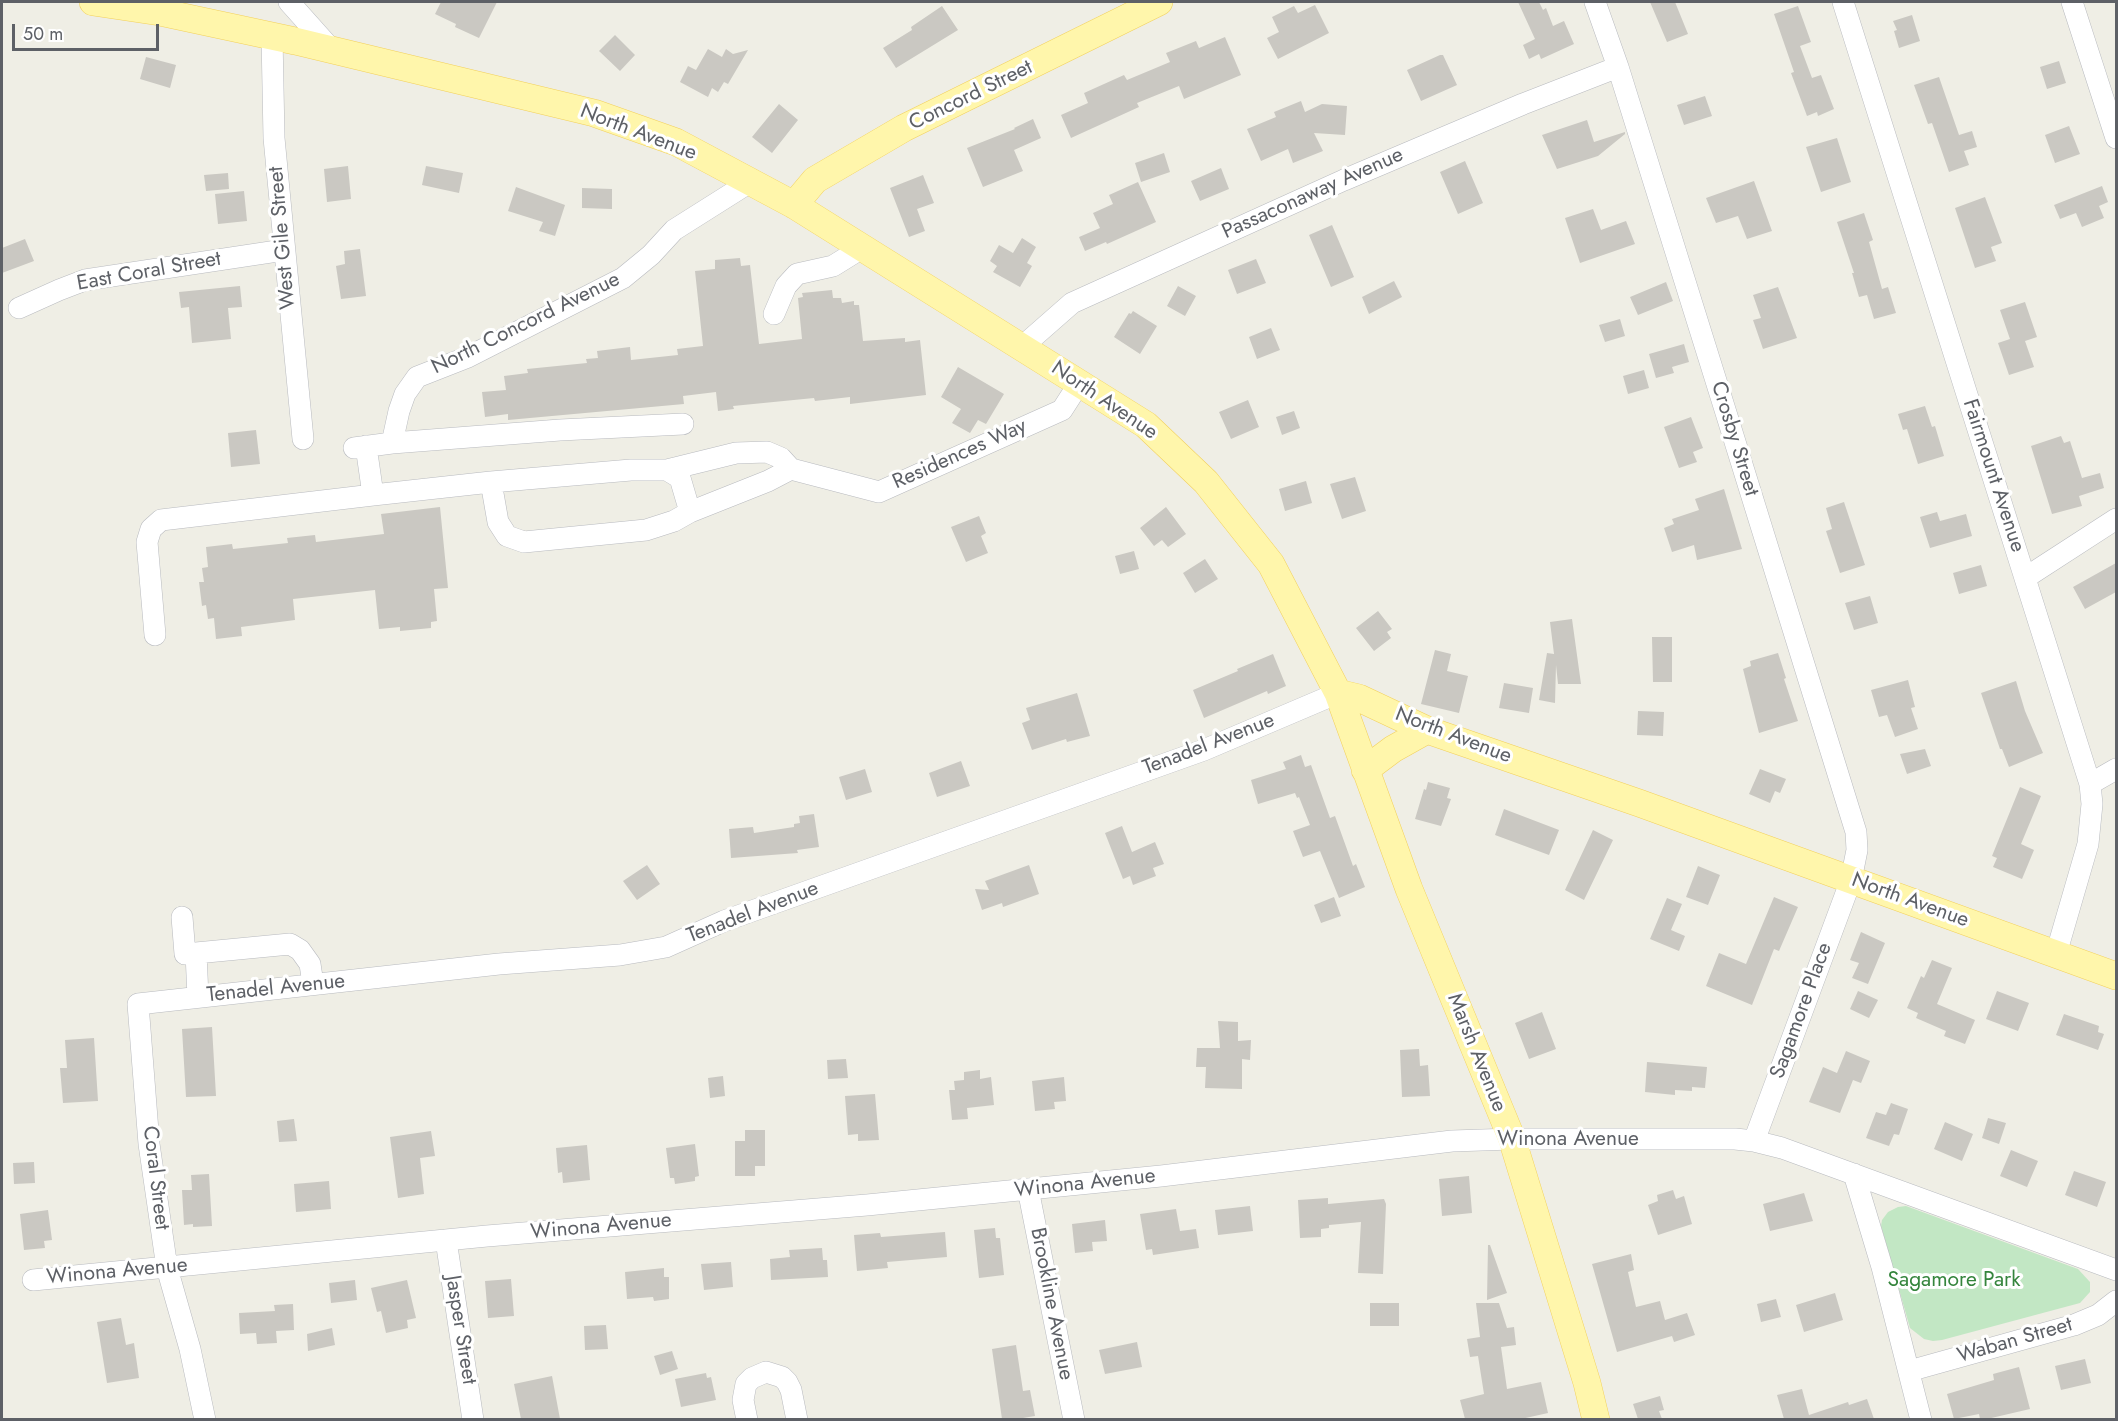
<!DOCTYPE html>
<html>
<head>
<meta charset="utf-8">
<style>
  body { margin:0 }
  #map { position:relative; width:2118px; height:1421px; overflow:hidden; background:#efeee5; font-family:Jost,sans-serif }
  canvas { display:block }
  .frame { position:absolute; inset:0; border:3px solid #5d6066; pointer-events:none }
  .scale { position:absolute; left:12px; top:24px; width:147px; height:27px; box-sizing:border-box; border:3px solid #5d6066; border-top:0; padding-left:8px; font-size:18px; line-height:21px; white-space:nowrap; color:#5d6066; -webkit-text-stroke:4px #fff; paint-order:stroke }
</style>
</head>
<body>
<div id="map">
<canvas width="2118" height="1421"></canvas>
<div class="frame"></div>
<div class="scale">50 m</div>
</div>
<script>
const ctx = document.querySelector('canvas').getContext('2d');
ctx.lineJoin = 'round';
function paint(path, color) {
  ctx.fillStyle = color;
  ctx.fill(path, 'evenodd');
}
function toPath(rows) {
  const path = new Path2D();
  for (const r of rows) {
    path.moveTo(r[0], r[1]);
    for (let i = 2; i < r.length; i += 2) path.lineTo(r[i], r[i + 1]);
  }
  return path;
}
function strokePath(path, color, width, dash) {
  ctx.strokeStyle = color;
  ctx.lineWidth = width;
  ctx.lineCap = dash ? 'butt' : 'round';
  ctx.setLineDash(dash || []);
  ctx.stroke(path);
}
function drawText(font, color, halo, rows, align = 'center') {
  ctx.font = font + ' Jost,sans-serif';
  ctx.lineWidth = 6;
  ctx.setLineDash([]);
  ctx.textBaseline = 'middle';
  ctx.strokeStyle = halo;
  ctx.fillStyle = color;
  for (const [text, x, y, turn = 0] of rows) {
    ctx.save();
    ctx.translate(x, y);
    ctx.rotate((+turn || 0) * Math.PI / 180);
    ctx.textAlign = isNaN(turn) ? turn : align;
    if (halo) ctx.strokeText(text, 0, 0);
    ctx.fillText(text, 0, 0);
    ctx.restore();
  }
}
paint(toPath([
  [1906,1206,2078,1269,2090,1282,2090,1292,2080,1303,1942,1340,1933,1341,1924,1339,1910,1328,1881,1226,1882,1220,1888,1212,1898,1207]
]), '#c2e7c4');
paint(toPath([
  [441,2,497,2,479,38,455,27,456,24,435,14],
  [1518,2,1539,2,1543,10,1546,8,1553,26,1564,21,1574,44,1541,59,1539,54,1529,59,1523,45,1535,39],
  [1650,2,1675,2,1688,34,1667,42],
  [1315,5,1329,33,1278,59,1267,38,1279,32,1272,17,1294,6,1298,13],
  [942,6,958,30,896,68,883,48,912,30,911,27],
  [1798,6,1811,42,1800,46,1812,78,1821,75,1834,109,1818,116,1817,112,1807,116,1791,73,1794,72,1774,14],
  [1912,15,1920,41,1899,48,1894,31,1897,30,1893,21],
  [615,35,635,55,620,71,599,51],
  [1225,37,1241,75,1184,99,1179,86,1137,103,1139,107,1071,138,1061,115,1088,103,1084,93,1124,75,1127,80,1170,62,1166,53,1196,41,1199,48],
  [708,49,722,57,726,49,733,54,748,50,728,84,724,82,718,92,712,88,708,97,680,82,688,66,696,70],
  [1440,55,1443,55,1457,85,1421,101,1407,70],
  [146,57,176,65,170,88,140,79],
  [2059,61,2066,83,2047,89,2040,67],
  [1939,77,1959,135,1972,131,1977,147,1964,151,1969,165,1949,172,1932,123,1928,124,1914,85],
  [1705,96,1712,116,1684,125,1677,105],
  [1301,101,1305,112,1322,104,1347,106,1345,135,1314,133,1323,151,1293,163,1288,149,1261,161,1247,129,1276,117,1274,112],
  [779,104,798,120,772,153,752,137],
  [1033,119,1041,138,1014,150,1023,171,983,187,967,148,1015,129,1014,128],
  [1587,120,1594,142,1625,132,1625,134,1598,156,1557,169,1542,135],
  [2069,126,2080,154,2055,163,2045,135],
  [1837,138,1851,182,1821,192,1806,147],
  [1164,153,1170,172,1141,182,1135,163],
  [1465,161,1483,203,1458,214,1440,172],
  [348,166,351,199,327,202,324,169],
  [426,166,463,173,459,193,422,185],
  [1221,168,1229,189,1200,201,1191,181],
  [228,173,229,189,206,191,204,175],
  [923,175,934,203,917,209,925,231,909,237,890,188],
  [1754,181,1772,231,1747,239,1738,216,1716,223,1706,198],
  [1138,182,1156,222,1107,244,1106,242,1085,251,1079,237,1100,228,1093,213,1113,204,1109,195],
  [2102,186,2108,202,2099,206,2104,218,2082,227,2076,213,2060,219,2054,205],
  [516,187,565,205,555,236,539,231,543,222,508,211],
  [582,188,612,189,612,209,582,208],
  [244,191,247,221,218,224,215,194],
  [1985,197,2002,243,1991,247,1996,261,1975,268,1955,208],
  [1593,209,1601,230,1626,221,1635,244,1580,263,1565,218],
  [1864,213,1873,240,1869,242,1882,289,1888,287,1896,313,1874,319,1867,295,1859,297,1852,273,1854,273,1837,222],
  [1332,225,1354,277,1331,287,1309,235],
  [1022,238,1036,247,1027,263,1032,266,1020,287,993,272,997,266,990,261,999,245,1013,253],
  [25,239,34,261,2,273,2,248],
  [360,249,366,296,341,299,336,266,345,264,344,251],
  [740,258,741,266,750,265,759,344,802,339,798,298,803,297,802,293,832,290,833,298,841,298,842,303,854,301,854,305,859,305,863,341,905,338,905,342,920,340,926,395,850,404,850,397,815,401,814,398,733,406,734,409,718,411,716,392,683,396,684,404,508,420,508,414,485,417,482,392,506,390,504,376,528,373,527,369,587,363,586,359,598,358,597,351,630,347,631,360,678,355,677,349,703,346,695,271,715,269,715,260],
  [1256,259,1266,283,1237,294,1228,270],
  [1394,281,1402,297,1369,314,1362,297],
  [1666,282,1673,301,1638,315,1630,297],
  [240,286,242,307,228,308,231,339,192,343,189,307,181,308,179,292],
  [1178,286,1196,296,1185,316,1167,306],
  [1778,287,1797,338,1763,349,1753,320,1761,318,1753,295],
  [2025,302,2037,337,2025,341,2034,367,2009,375,1998,343,2010,339,2000,310],
  [1133,311,1157,326,1140,354,1114,337,1129,313,1131,314],
  [1620,319,1625,336,1605,342,1599,325],
  [1271,328,1280,350,1257,359,1249,337],
  [1684,344,1689,362,1672,367,1674,373,1656,378,1649,354],
  [958,367,1004,394,986,424,978,420,970,433,952,423,961,409,941,397],
  [1644,370,1649,388,1628,394,1623,376],
  [1248,400,1259,427,1231,439,1219,412],
  [1925,406,1932,427,1935,426,1944,456,1918,464,1907,429,1903,430,1898,414],
  [1294,411,1300,428,1282,435,1276,417],
  [1691,417,1703,448,1693,452,1697,462,1679,468,1664,427],
  [256,430,260,464,231,467,228,433],
  [2061,436,2064,443,2070,441,2082,478,2100,473,2104,488,2079,496,2082,506,2052,514,2031,446],
  [1355,477,1366,511,1342,519,1330,484],
  [1306,481,1312,503,1285,511,1279,489],
  [1724,489,1742,549,1697,560,1694,545,1672,552,1664,528,1674,524,1672,519,1699,510,1695,499],
  [1844,502,1865,565,1840,573,1826,531,1832,529,1826,508],
  [440,507,448,588,434,589,437,621,431,622,431,628,400,631,400,627,379,629,375,590,293,599,295,620,241,627,242,636,216,639,214,618,208,619,206,605,202,606,199,582,204,582,202,568,208,567,206,547,232,544,233,549,288,543,287,538,315,535,316,542,384,534,381,514],
  [1166,507,1186,534,1168,547,1162,540,1154,546,1140,528],
  [1937,512,1940,521,1966,514,1972,536,1930,548,1920,517],
  [979,516,986,533,981,536,988,553,966,562,951,527],
  [1134,551,1139,569,1120,574,1115,556],
  [1205,559,1218,579,1195,593,1183,573],
  [2116,563,2116,592,2085,609,2073,587],
  [1981,565,1987,586,1959,594,1953,573],
  [1870,596,1878,623,1854,630,1845,603],
  [1378,611,1392,629,1387,632,1391,638,1374,651,1356,628],
  [1572,619,1581,684,1558,684,1556,665,1555,703,1539,700,1547,653,1554,654,1550,622],
  [1652,637,1672,637,1672,682,1653,682],
  [1435,650,1451,654,1447,671,1468,676,1459,713,1421,704],
  [1778,653,1786,678,1784,679,1798,721,1759,733,1743,669,1751,666,1750,661],
  [1273,654,1286,686,1268,694,1267,691,1204,718,1193,690,1238,671,1237,669],
  [1908,680,1915,707,1911,708,1918,729,1895,737,1887,715,1879,717,1871,690],
  [2016,681,2025,711,2043,753,2009,767,2002,749,2000,749,1981,693],
  [1504,683,1533,688,1529,713,1499,708],
  [1077,693,1090,736,1067,742,1066,739,1032,750,1022,723,1030,720,1026,708],
  [1638,711,1664,712,1663,736,1637,735],
  [1925,749,1931,766,1907,774,1900,754],
  [1301,755,1305,767,1311,765,1330,818,1335,816,1353,866,1356,864,1365,887,1339,898,1320,851,1303,857,1293,831,1310,825,1299,797,1297,798,1295,793,1258,804,1251,780,1286,769,1283,762],
  [961,761,970,786,937,797,929,773],
  [865,769,872,792,846,800,839,777],
  [1760,769,1786,779,1780,793,1775,791,1770,803,1749,794],
  [1428,782,1450,788,1447,798,1451,799,1441,826,1415,819,1424,789,1426,790],
  [2020,787,2041,796,2021,844,2034,850,2022,879,1993,867,1997,858,1992,856],
  [1504,809,1559,830,1549,855,1495,835],
  [814,814,819,847,797,850,798,853,731,858,729,829,753,827,754,833,794,827,794,824,800,823,799,816],
  [1122,826,1132,852,1155,842,1164,864,1153,868,1156,876,1133,885,1130,876,1123,879,1105,833],
  [1593,830,1613,840,1584,900,1565,890],
  [647,865,660,884,637,900,623,881],
  [1029,865,1039,894,1003,907,1002,903,982,910,975,889,989,890,985,881],
  [1698,866,1720,875,1708,905,1686,897],
  [1334,897,1341,916,1321,923,1314,905],
  [1774,897,1798,907,1779,951,1774,949,1752,1005,1706,986,1719,953,1746,964],
  [1667,898,1682,904,1671,930,1685,936,1679,951,1650,939],
  [1861,932,1885,943,1868,984,1852,978,1859,963,1850,960],
  [1932,960,1952,968,1937,1004,1975,1020,1965,1044,1944,1036,1946,1031,1916,1018,1918,1013,1907,1008,1921,976,1924,978],
  [1858,991,1878,1000,1869,1018,1850,1009],
  [1997,991,2029,1003,2018,1031,1986,1019],
  [1542,1012,1556,1049,1529,1059,1515,1023],
  [2064,1014,2099,1026,2098,1032,2104,1034,2098,1050,2056,1035],
  [1218,1021,1238,1022,1238,1041,1251,1040,1250,1060,1242,1059,1242,1089,1205,1088,1206,1067,1196,1067,1197,1048,1220,1048],
  [212,1027,216,1096,186,1097,182,1029],
  [94,1038,98,1101,63,1103,60,1068,67,1068,65,1040],
  [1419,1049,1420,1066,1428,1065,1430,1096,1402,1097,1400,1050],
  [1846,1051,1870,1061,1861,1083,1853,1080,1840,1113,1809,1102,1823,1067,1837,1073],
  [846,1059,848,1078,828,1079,827,1060],
  [1647,1062,1707,1067,1705,1088,1692,1087,1692,1091,1675,1090,1675,1095,1645,1092],
  [980,1070,980,1079,991,1077,994,1105,967,1108,968,1119,952,1120,949,1090,955,1090,954,1081,964,1080,964,1072],
  [723,1076,725,1096,710,1098,708,1078],
  [1064,1077,1066,1101,1054,1102,1055,1109,1035,1111,1032,1081],
  [875,1094,879,1140,858,1141,858,1134,848,1135,845,1096],
  [1891,1103,1908,1109,1899,1135,1894,1134,1889,1146,1866,1138,1876,1112,1886,1115],
  [1988,1118,2006,1123,1999,1144,1982,1138],
  [294,1119,297,1141,279,1142,277,1121],
  [1945,1122,1973,1134,1962,1161,1934,1149],
  [745,1130,765,1130,765,1166,755,1166,755,1176,735,1176,735,1141,745,1141],
  [431,1131,435,1156,420,1158,424,1194,398,1198,390,1137],
  [695,1144,699,1176,695,1177,695,1181,675,1184,674,1178,670,1178,666,1148],
  [587,1145,590,1180,563,1183,562,1172,558,1173,556,1148],
  [2011,1150,2038,1161,2027,1187,2000,1176],
  [34,1162,35,1183,14,1184,13,1163],
  [2074,1171,2106,1182,2097,1207,2065,1195],
  [209,1174,212,1226,193,1227,193,1224,184,1225,182,1190,192,1190,191,1175],
  [1469,1176,1472,1213,1442,1216,1439,1179],
  [329,1181,331,1209,296,1212,294,1184],
  [1673,1190,1676,1199,1684,1196,1692,1224,1658,1235,1648,1205,1658,1201,1657,1195],
  [1804,1193,1813,1221,1770,1231,1763,1204],
  [1328,1198,1328,1204,1384,1199,1386,1204,1383,1274,1358,1273,1361,1222,1329,1225,1329,1228,1321,1229,1321,1237,1300,1238,1298,1200],
  [1250,1206,1253,1231,1218,1235,1215,1210],
  [1176,1209,1180,1231,1196,1229,1199,1248,1153,1255,1152,1249,1146,1250,1140,1214],
  [48,1210,52,1240,44,1241,45,1248,24,1250,20,1214],
  [1105,1220,1107,1241,1092,1242,1093,1251,1075,1253,1072,1224],
  [995,1228,996,1238,1000,1238,1004,1275,979,1278,974,1230],
  [945,1232,947,1257,887,1262,888,1268,857,1271,854,1235,880,1233,881,1237],
  [1488,1245,1490,1245,1507,1293,1487,1300],
  [822,1248,823,1260,827,1260,828,1277,771,1280,770,1259,790,1257,789,1250],
  [1631,1254,1634,1270,1628,1272,1636,1307,1660,1301,1665,1320,1687,1313,1695,1335,1674,1342,1672,1336,1617,1352,1592,1264],
  [731,1262,733,1287,704,1290,701,1264],
  [664,1268,664,1277,669,1277,669,1299,654,1301,653,1297,627,1299,625,1272],
  [511,1279,514,1316,488,1318,485,1281],
  [355,1280,357,1300,331,1303,329,1283],
  [407,1280,416,1318,407,1320,408,1328,386,1333,381,1311,377,1312,371,1288],
  [1835,1293,1843,1320,1804,1332,1796,1305],
  [1776,1299,1781,1317,1761,1322,1757,1304],
  [1370,1303,1399,1303,1399,1326,1370,1326],
  [1476,1303,1499,1303,1507,1328,1514,1327,1516,1345,1501,1347,1507,1389,1541,1382,1548,1413,1521,1419,1465,1419,1460,1400,1484,1394,1478,1356,1470,1357,1467,1339,1480,1337],
  [293,1304,294,1330,276,1331,277,1343,257,1344,256,1333,240,1334,239,1313,275,1311,274,1305],
  [121,1318,126,1345,134,1343,139,1378,107,1383,97,1322],
  [606,1325,608,1349,585,1350,584,1326],
  [332,1328,335,1345,308,1351,307,1334],
  [1137,1342,1142,1367,1105,1374,1099,1350],
  [1016,1345,1023,1391,1030,1390,1035,1416,1017,1419,1002,1419,992,1349],
  [672,1351,678,1369,660,1375,654,1356],
  [2085,1359,2091,1383,2061,1390,2055,1366],
  [2019,1367,2030,1409,1987,1419,1980,1419,1979,1414,1954,1419,1947,1394,1994,1380,1993,1374],
  [706,1373,707,1378,711,1377,716,1400,681,1407,675,1379],
  [552,1376,560,1419,521,1419,514,1384],
  [1802,1389,1809,1415,1848,1402,1849,1405,1867,1399,1874,1419,1784,1419,1777,1395],
  [1660,1396,1664,1410,1659,1411,1662,1419,1638,1419,1633,1404]
]), '#cac8c2');
const minor = toPath([
  [289,2,331,49],
  [1595,2,1618,67,1727,416,1856,832,1857,850,1851,880,1754,1141],
  [1843,2,2090,784,2092,804,2088,844,2056,954],
  [2072,2,2116,138],
  [272,36,274,138,303,439],
  [19,308,59,290,85,280,284,250],
  [774,314,786,286,797,274,833,266,862,248],
  [1023,346,1072,303,1344,180,1523,104,1618,67],
  [392,443,560,430,683,424],
  [366,446,373,495,491,482,631,470,667,470,680,478,690,512,674,521,646,530,524,542,507,536,498,522,491,482],
  [354,448,392,443,399,411,405,394,417,377,468,357,623,278,651,255,674,230,750,182],
  [791,469,879,492,1062,410,1080,382],
  [667,470,736,453,767,452,781,458,791,469,768,481,690,512],
  [2025,578,2116,519],
  [155,635,147,542,151,529,161,520,373,495],
  [2090,784,2116,769],
  [182,917,185,954,196,953],
  [198,997,196,953,290,944,300,950,310,964,313,984],
  [1854,1174,1882,1267,1921,1420],
  [1028,1189,1074,1420],
  [446,1240,473,1420],
  [33,1280,487,1236,867,1205,1161,1176,1452,1141,1512,1139,1735,1139,1754,1141,1782,1148,2116,1270],
  [1909,1371,2074,1325,2098,1315,2116,1301],
  [205,1420,190,1349,167,1268,149,1144,138,1004,499,964,620,955,666,947,724,921,1204,750,1338,693],
  [747,1420,743,1400,746,1384,752,1378,766,1372,782,1377,787,1382,791,1390,797,1420]
]);
const major = toPath([
  [93,2,160,12,295,41,594,113,676,142,794,205,1146,425,1206,482,1271,564,1338,693,1359,698,1427,730,1639,803,2116,976],
  [794,205,815,180,904,128,1159,2],
  [1338,693,1409,889,1512,1139,1587,1383,1596,1420],
  [1365,770,1393,749,1427,730]
]);
strokePath(minor, '#b8babf', 22);
strokePath(major, '#f2d05c', 28);
strokePath(minor, '#fff', 21);
strokePath(major, '#fff6ab', 27);
drawText('21px', '#5d6066', '#fff', [
  ["Concord Street",971,96,-26],
  ["North Avenue",638,133,21],
  ["Passaconaway Avenue",1313,194,-24],
  ["West Gile Street",283,238,-95],
  ["East Coral Street",149,272,-10],
  ["North Concord Avenue",526,324,-26],
  ["North Avenue",1104,401,34],
  ["Crosby Street",1734,439,73],
  ["Residences Way",960,455,-24],
  ["Fairmount Avenue",1993,476,72],
  ["North Avenue",1453,736,21],
  ["Tenadel Avenue",1209,745,-21],
  ["North Avenue",1910,901,20],
  ["Tenadel Avenue",753,913,-21],
  ["Tenadel Avenue",276,989,-6],
  ["Sagamore Place",1802,1011,-70],
  ["Marsh Avenue",1476,1053,68],
  ["Winona Avenue",1568,1140],
  ["Coral Street",155,1178,83],
  ["Winona Avenue",1085,1184,-6],
  ["Winona Avenue",601,1227,-5],
  ["Winona Avenue",117,1272,-5],
  ["Brookline Avenue",1051,1304,79],
  ["Jasper Street",460,1330,81],
  ["Waban Street",2015,1341,-16]
]);
drawText('21px', '#35853d', '#fff', [
  ["Sagamore Park",1954,1281]
]);
</script>
</body>
</html>
